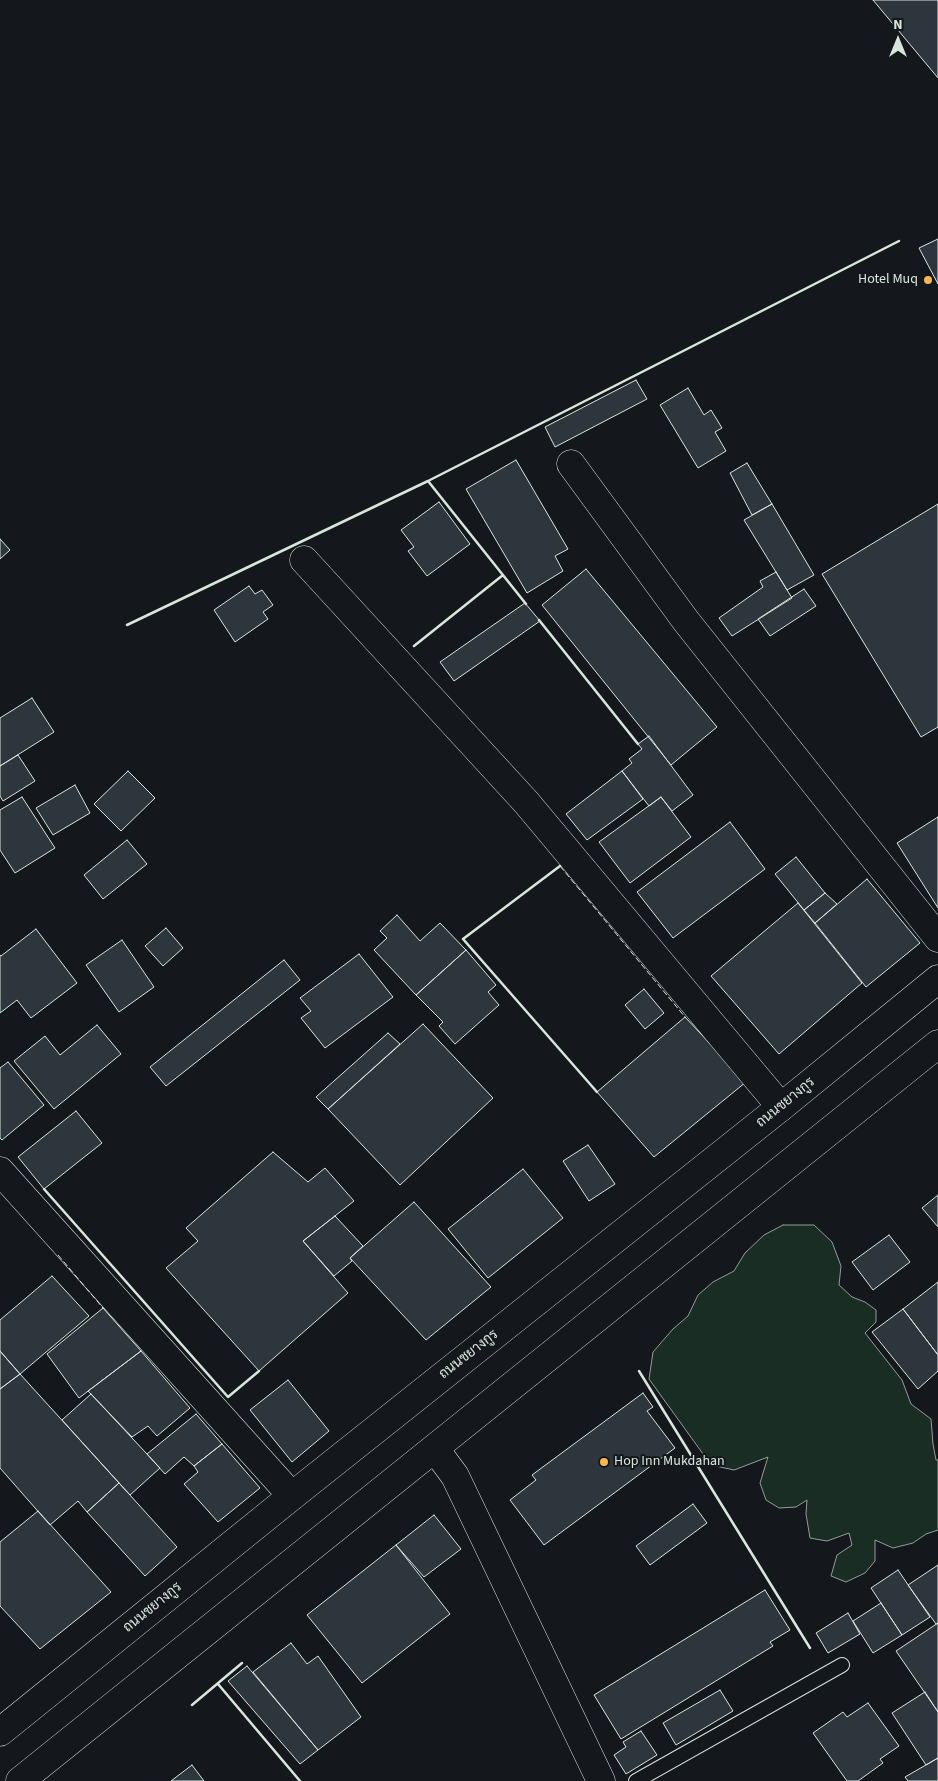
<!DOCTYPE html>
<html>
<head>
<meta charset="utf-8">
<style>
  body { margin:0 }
  #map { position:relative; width:938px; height:1781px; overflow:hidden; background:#14181c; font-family:"Source Sans 3",sans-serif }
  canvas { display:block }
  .north { position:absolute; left:873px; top:15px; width:50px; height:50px; -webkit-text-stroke:4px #14181c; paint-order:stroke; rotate:0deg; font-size:14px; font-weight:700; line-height:20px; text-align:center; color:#d8e6dc }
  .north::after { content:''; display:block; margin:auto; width:18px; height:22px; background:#d8e6dc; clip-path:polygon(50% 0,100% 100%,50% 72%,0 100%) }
</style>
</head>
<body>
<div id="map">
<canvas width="938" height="1781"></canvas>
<div class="north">N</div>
</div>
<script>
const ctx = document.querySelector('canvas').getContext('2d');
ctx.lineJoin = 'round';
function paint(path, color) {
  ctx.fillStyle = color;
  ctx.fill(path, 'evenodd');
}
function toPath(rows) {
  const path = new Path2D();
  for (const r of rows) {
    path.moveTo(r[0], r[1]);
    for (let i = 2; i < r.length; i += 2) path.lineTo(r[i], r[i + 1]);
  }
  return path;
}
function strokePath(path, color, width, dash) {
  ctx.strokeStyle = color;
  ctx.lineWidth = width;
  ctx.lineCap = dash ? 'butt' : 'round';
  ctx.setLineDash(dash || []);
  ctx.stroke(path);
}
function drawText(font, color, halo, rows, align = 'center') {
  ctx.font = font + ' "Source Sans 3",Sarabun,sans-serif';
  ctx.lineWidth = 4;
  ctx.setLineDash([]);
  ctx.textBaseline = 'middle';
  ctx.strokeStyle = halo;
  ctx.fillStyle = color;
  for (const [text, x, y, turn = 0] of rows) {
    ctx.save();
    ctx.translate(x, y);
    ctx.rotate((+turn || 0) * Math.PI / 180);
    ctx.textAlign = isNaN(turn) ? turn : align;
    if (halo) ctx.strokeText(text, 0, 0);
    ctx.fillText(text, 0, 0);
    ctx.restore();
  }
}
const green = toPath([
  [783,1225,814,1225,832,1242,841,1266,839,1285,852,1297,865,1302,876,1310,876,1322,865,1333,902,1380,911,1404,931,1419,933,1444,936,1460,938,1460,938,1530,926,1534,913,1543,893,1548,875,1540,875,1561,865,1573,846,1582,831,1576,837,1555,852,1545,849,1533,827,1541,810,1538,806,1514,807,1500,796,1507,779,1508,766,1500,760,1483,768,1457,734,1470,711,1465,649,1379,653,1352,673,1329,688,1316,698,1295,713,1282,734,1271,745,1253,764,1235,783,1225]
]);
paint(green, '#1a2d24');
strokePath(green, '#939e99', 1);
const building = toPath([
  [873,0,938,0,938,78,873,0],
  [938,239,938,284,919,248,938,239],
  [636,380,647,399,555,447,545,427,636,380],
  [688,388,704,415,711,410,722,428,715,432,726,451,698,468,660,405,688,388],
  [516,460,568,549,555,556,563,571,527,593,466,489,516,460],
  [747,463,772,504,752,515,730,473,747,463],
  [439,502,470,544,427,576,408,551,414,547,401,530,439,502],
  [772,504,814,575,787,590,744,520,772,504],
  [938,504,938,727,921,737,822,574,938,504],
  [0,539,10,550,0,559,0,539],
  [586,569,717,727,671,765,542,605,586,569],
  [776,572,792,598,732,636,719,618,763,587,760,581,776,572],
  [249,586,255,594,262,590,273,605,263,612,268,619,235,642,214,610,249,586],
  [804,589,816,606,770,636,758,619,804,589],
  [525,603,540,621,454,681,440,662,525,603],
  [32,698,54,732,0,766,0,718,32,698],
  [649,736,693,795,672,811,661,797,649,806,622,771,632,763,629,759,642,749,638,744,649,736],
  [18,755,35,781,3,801,0,796,0,766,18,755],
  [128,771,155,798,121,831,94,804,128,771],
  [622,771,643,799,587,840,566,814,622,771],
  [75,785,90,813,53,835,36,808,75,785],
  [22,797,55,848,15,873,0,850,0,810,22,797],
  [661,797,691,837,630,883,599,842,661,797],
  [938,817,938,908,897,843,938,817],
  [730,822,765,869,673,938,637,892,730,822],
  [127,840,147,864,103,899,84,875,127,840],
  [796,857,825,893,804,910,775,874,796,857],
  [867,879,920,943,866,987,815,923,867,879],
  [825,893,837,904,815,923,804,910,825,893],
  [798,903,862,983,779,1054,711,976,798,903],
  [397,915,420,941,440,923,466,950,416,995,374,950,387,938,380,931,397,915],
  [166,928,183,948,163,966,145,946,166,928],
  [36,929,77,983,31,1018,17,1000,0,1013,0,955,1,956,36,929],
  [122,940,154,987,119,1012,86,965,122,940],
  [466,950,496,985,488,992,499,1005,455,1044,439,1026,443,1022,416,995,466,950],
  [359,954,393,997,325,1048,301,1018,311,1011,300,998,359,954],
  [284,960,300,980,166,1086,150,1067,284,960],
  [644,989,664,1013,645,1029,625,1005,644,989],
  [685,1017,746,1082,654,1157,597,1092,685,1017],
  [423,1024,493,1098,400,1185,328,1109,423,1024],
  [97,1025,121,1054,54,1109,14,1061,45,1036,60,1055,97,1025],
  [388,1033,400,1044,328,1109,316,1097,388,1033],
  [8,1062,44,1105,2,1140,0,1138,0,1068,8,1062],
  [76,1111,102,1143,44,1189,18,1157,76,1111],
  [588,1145,615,1184,589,1201,563,1161,588,1145],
  [273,1152,308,1182,325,1168,354,1201,303,1241,348,1293,259,1371,166,1268,198,1241,186,1228,273,1152],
  [523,1169,563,1218,488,1278,448,1229,523,1169],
  [938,1195,938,1227,922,1208,938,1195],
  [414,1202,491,1287,426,1340,350,1258,414,1202],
  [335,1216,363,1246,350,1258,352,1261,334,1276,303,1241,335,1216],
  [889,1235,910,1262,873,1290,852,1262,889,1235],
  [52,1276,89,1316,20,1374,0,1351,0,1320,52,1276],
  [938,1282,938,1355,903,1309,938,1282],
  [103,1308,141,1351,79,1398,47,1354,103,1308],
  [903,1309,938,1355,938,1371,918,1389,872,1332,903,1309],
  [0,1351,20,1374,0,1389,0,1351],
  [141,1351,190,1408,157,1436,148,1426,132,1437,88,1391,141,1351],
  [20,1374,119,1483,87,1512,78,1501,50,1525,0,1468,0,1389,20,1374],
  [288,1380,329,1431,292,1462,250,1410,288,1380],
  [643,1393,653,1407,647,1411,675,1448,544,1545,510,1500,536,1480,532,1475,643,1393],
  [91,1394,160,1468,130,1495,62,1420,91,1394],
  [196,1414,222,1444,194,1466,184,1457,165,1474,147,1454,196,1414],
  [222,1444,260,1488,218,1522,184,1484,198,1472,194,1466,222,1444],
  [119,1483,177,1547,145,1576,87,1512,119,1483],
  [693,1504,707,1523,650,1565,636,1546,693,1504],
  [38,1511,111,1592,40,1649,0,1606,0,1542,38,1511],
  [434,1515,461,1549,424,1577,396,1545,434,1515],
  [396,1545,450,1614,362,1683,307,1615,396,1545],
  [938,1565,938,1623,936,1624,908,1585,938,1565],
  [898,1570,930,1617,902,1635,871,1588,898,1570],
  [765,1590,790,1630,770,1642,773,1646,621,1739,594,1695,765,1590],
  [881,1603,902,1635,873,1653,853,1621,881,1603],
  [848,1613,860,1634,828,1653,816,1633,848,1613],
  [938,1623,938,1712,896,1651,938,1623],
  [291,1643,307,1664,318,1656,361,1717,318,1750,253,1672,291,1643],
  [247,1666,318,1750,300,1764,228,1681,247,1666],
  [720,1690,733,1711,676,1745,663,1723,720,1690],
  [925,1692,938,1712,938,1758,926,1765,892,1713,925,1692],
  [868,1703,899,1746,880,1759,883,1763,858,1781,847,1781,813,1733,843,1712,847,1717,868,1703],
  [641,1731,657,1755,626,1774,614,1755,626,1747,623,1742,641,1731],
  [938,1758,938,1781,908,1781,905,1777,938,1758],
  [192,1765,204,1781,171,1781,192,1765]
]);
paint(building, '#2c363c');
strokePath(building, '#d8e6dc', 1);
const lane = toPath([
  [636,1781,842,1665]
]);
const street = toPath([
  [571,464,686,621,938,938],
  [304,560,526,802,781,1107],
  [0,1171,292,1496],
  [435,1449,455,1476,601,1781]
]);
const primary = toPath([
  [0,1732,292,1496,781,1107,938,979],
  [20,1781,938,1044]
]);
strokePath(lane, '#d8e6dc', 16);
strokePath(street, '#d8e6dc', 29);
strokePath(primary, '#d8e6dc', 29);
strokePath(lane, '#14181c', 14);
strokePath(street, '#14181c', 28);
strokePath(primary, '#14181c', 28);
strokePath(toPath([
  [560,866,685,1017],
  [58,1255,103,1308]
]), '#d8e6dc', 1, [6, 2.5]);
strokePath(toPath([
  [428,481,526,604],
  [539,620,638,744],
  [127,625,428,481,899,241],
  [414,646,503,575],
  [560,866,463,939,597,1092],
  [44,1189,228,1397,259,1371],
  [639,1371,810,1648],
  [218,1684,300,1781],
  [192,1705,242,1663]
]), '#d8e6dc', 2.5);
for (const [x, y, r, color] of [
  [928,280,5,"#ffb74d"],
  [604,1462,5,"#ffb74d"]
]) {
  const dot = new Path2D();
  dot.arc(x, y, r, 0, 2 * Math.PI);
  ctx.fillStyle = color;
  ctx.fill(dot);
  strokePath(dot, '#14181c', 2);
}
drawText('14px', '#d8e6dc', '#14181c', [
  ["Hotel Muq",918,280],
  ["Hop Inn Mukdahan",614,1462,"left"]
], 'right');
drawText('14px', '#d8e6dc', '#14181c', [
  ["ถนนชยางกูร",786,1103,-39],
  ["ถนนชยางกูร",469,1355,-38],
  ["ถนนชยางกูร",153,1608,-39]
]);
</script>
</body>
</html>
